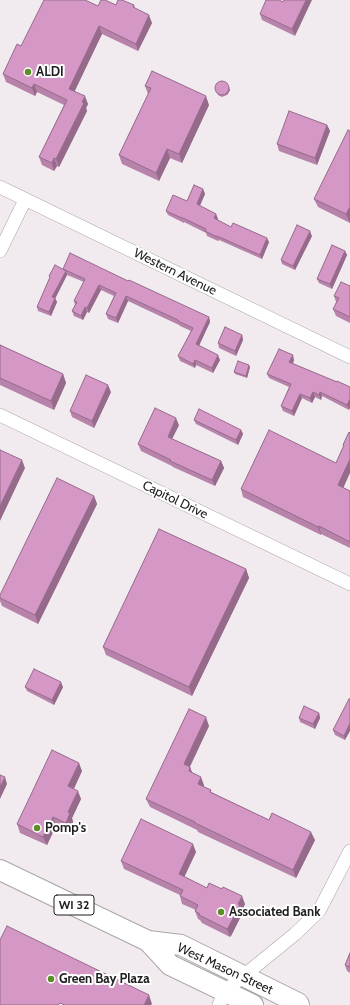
<!DOCTYPE html>
<html>
<head>
<meta charset="utf-8">
<style>
  body { margin:0 }
  canvas { display:block; background:#f1ebf0 }
</style>
</head>
<body>
<canvas width="350" height="1005"></canvas>
<script>
const ctx = document.querySelector('canvas').getContext('2d');
ctx.lineJoin = 'round';
function toPath(rows) {
  const path = new Path2D();
  for (const r of rows) {
    if (r.length === 3) {
      path.moveTo(r[0] + r[2], r[1]);
      path.arc(r[0], r[1], r[2], 0, 2 * Math.PI);
      continue;
    }
    path.moveTo(r[0], r[1]);
    for (let i = 2; i < r.length; i += 2) path.lineTo(r[i], r[i + 1]);
  }
  return path;
}
function strokePath(path, color, width, dash) {
  ctx.strokeStyle = color;
  ctx.lineWidth = width;
  ctx.lineCap = dash ? 'butt' : 'round';
  ctx.setLineDash(dash || []);
  ctx.stroke(path);
}
function paint(path, color) {
  ctx.fillStyle = color;
  ctx.fill(path, 'evenodd');
}
function drawText(font, color, halo, rows, align = 'center') {
  ctx.font = font + ' Cabin,sans-serif';
  ctx.lineWidth = 4;
  ctx.setLineDash([]);
  ctx.textBaseline = 'middle';
  ctx.strokeStyle = halo;
  ctx.fillStyle = color;
  for (const [text, x, y, turn = 0] of rows) {
    ctx.save();
    ctx.translate(x, y);
    ctx.rotate((+turn || 0) * Math.PI / 180);
    ctx.textAlign = isNaN(turn) ? turn : align;
    if (halo) ctx.strokeText(text, 0, 0);
    ctx.fillText(text, 0, 0);
    ctx.restore();
  }
}
const street = toPath([
  [0,187,350,357],
  [0,251,25,200],
  [0,415,350,584],
  [219,1005,225,991,295,934,319,911,350,851]
]);
const primary = toPath([
  [0,870,148,941,181,945,298,1003,299,1005],
  [148,941,170,965,253,1005]
]);
strokePath(street, '#aba5a9', 14);
strokePath(primary, '#aba5a9', 22);
strokePath(street, '#fff', 13);
strokePath(primary, '#fff', 20);
paint(toPath([
  [283,2,295,36,262,20,260,14],
  [116,5,134,5,135,8,152,23,138,51,102,34,74,91,88,104,86,108,87,111,59,167,57,166,54,171,42,165,39,157,64,105,37,92,35,96,6,82,3,74,21,46,98,6],
  [145,86,209,105,182,163,170,158,159,181,122,164,119,155,148,94],
  [215,87,230,90,227,95,222,97,218,95],
  [327,125,330,131,317,165,279,151,277,144],
  [350,131,350,223,318,207,314,199],
  [203,189,205,194,200,206,216,214,218,219,217,220,231,227,269,242,262,259,219,240,218,241,207,236,206,233,184,222,184,223,168,215,166,211,187,201],
  [312,236,295,270,282,264,281,260],
  [345,251,347,255,332,289,319,283,317,279],
  [63,269,128,281,209,317,210,322,199,345,220,360,213,373,196,365,195,368,180,361,178,356,191,331,180,326,179,325,128,301,118,323,108,319,106,314,114,296,101,290,89,313,87,312,83,320,74,316,72,311,75,305,74,301,84,282,67,275,55,298,57,302,51,316,38,311,37,307,50,278,49,276,63,270],
  [350,286,350,323,336,316,333,309,336,302,334,296],
  [242,335,243,340,236,356,219,348,218,343],
  [0,345,63,374,66,383,54,410,0,385],
  [294,360,293,364,350,387,350,407,349,410,322,396,321,400,315,397,312,403,302,398,294,416,283,411,281,406,289,387,269,378,267,374],
  [250,367,247,378,235,374,234,372],
  [111,392,94,428,72,417,70,411],
  [194,420,241,430,243,434,238,445,196,424],
  [179,425,172,439,221,461,224,468,215,486,173,467,172,466,141,451,138,444],
  [349,432,343,488,350,491,350,548,321,534,321,535,243,497,241,489,336,463,343,447,343,445],
  [94,496,97,504,38,624,2,606,0,601,0,595],
  [246,569,249,578,192,696,106,655,103,647],
  [25,687,63,687,54,705,27,691],
  [350,699,345,740,335,735,333,730],
  [319,713,320,718,315,729,300,722,299,718],
  [209,726,190,767,192,773,204,785,203,787,211,790,211,792,269,820,315,840,296,878,198,832,197,830,150,807,146,799],
  [82,771,74,789,81,799,72,818,73,822,69,832,56,826,47,845,20,833,17,824],
  [196,852,184,877,207,888,245,904,242,910,243,912,231,936,231,935,230,937,202,923,200,920,198,919,195,911,196,910,182,904,180,896,180,895,124,869,121,861],
  [350,953,350,973,347,971,345,965]
]), '#b783aa');
paint(toPath([
  [306,0,312,0,295,36,292,29],
  [149,15,152,23,138,51,136,44],
  [99,26,102,34,72,97,69,89],
  [34,84,37,92,35,96,32,88],
  [229,88,230,90,227,95,227,93],
  [85,96,88,104,86,108,87,111,59,167,56,159],
  [206,96,209,105,182,163,179,154],
  [327,125,330,131,317,165,315,158],
  [167,149,170,158,159,181,156,173],
  [54,158,57,166,54,171,52,163],
  [203,189,205,194,198,209,197,204],
  [350,207,350,223,346,214],
  [216,214,218,219,216,223,214,218],
  [310,231,312,236,295,270,293,266],
  [267,238,269,242,262,259,260,255],
  [345,251,347,255,332,289,330,284],
  [66,271,67,275,54,301,52,297],
  [99,285,101,290,89,313,87,308],
  [126,296,128,301,118,323,116,318],
  [55,298,57,302,51,316,49,312],
  [85,307,87,312,83,320,81,316],
  [209,317,210,322,198,348,196,344],
  [242,335,243,340,236,356,235,351],
  [218,355,220,360,213,373,212,368],
  [293,355,294,360,291,367,289,362],
  [195,360,196,365,195,368,193,364],
  [249,365,250,367,247,378,246,376],
  [63,374,66,383,54,410,51,401],
  [108,385,111,392,94,428,92,421],
  [313,392,315,397,312,403,310,398],
  [320,392,322,396,321,400,319,395],
  [300,394,302,398,294,416,292,411],
  [350,399,350,407,349,410,347,405],
  [176,418,179,425,170,443,168,437],
  [241,430,243,434,238,445,236,440],
  [350,459,350,473,341,493,338,485],
  [22,460,25,468,0,521,0,506],
  [221,461,224,468,215,486,212,480],
  [94,496,97,504,38,624,35,615],
  [319,526,321,534,321,535,318,527],
  [246,569,249,578,192,696,189,687],
  [61,682,63,687,54,705,52,700],
  [319,713,320,718,315,729,313,724],
  [206,717,209,726,187,772,184,764],
  [350,723,350,731,345,740,344,736],
  [79,763,82,771,71,794,68,786],
  [190,767,193,775,189,771],
  [5,777,7,784,0,799,0,787],
  [201,777,204,785,201,792,198,784],
  [78,791,81,799,72,818,73,822,69,832,66,823,68,812],
  [53,817,56,826,47,845,43,837],
  [311,832,315,840,296,878,293,870],
  [193,844,196,852,182,882,179,874],
  [242,896,245,904,242,910,243,912,231,936,228,928],
  [228,928,231,935,230,937,227,929],
  [149,995,152,1004,151,1005,144,1005]
]), '#956a8b');
const building = toPath([
  [44,0,85,0,98,6,101,0,105,0,116,5,118,0,122,0,134,5,133,7,149,15,136,44,99,26,69,89,85,96,82,102,84,103,56,159,54,158,52,163,39,157,67,100,34,84,32,88,3,74,17,44,21,46,44,0],
  [266,0,279,0,283,2,284,0,306,0,292,29,260,14,266,0],
  [152,71,206,96,179,154,167,149,156,173,119,155,151,88,145,86,152,71],
  [222,88,7],
  [289,111,327,125,315,158,277,144,289,111],
  [348,130,350,131,350,207,346,214,314,199,348,130],
  [194,185,203,189,197,204,216,214,214,218,231,227,233,223,267,238,260,255,217,236,217,237,205,231,206,229,183,218,182,218,166,211,173,195,187,201,194,185],
  [297,225,310,231,293,266,281,260,297,225],
  [332,245,345,251,330,284,317,279,332,245],
  [70,253,128,281,129,280,209,317,196,344,218,355,212,368,195,360,193,364,178,356,193,328,178,321,178,320,126,296,116,318,106,314,116,293,99,285,87,308,85,307,81,316,72,311,77,302,74,301,85,279,63,269,70,253],
  [55,265,66,271,52,297,55,298,49,312,37,307,50,277,49,276,55,265],
  [341,282,350,286,350,317,333,309,339,298,334,296,341,282],
  [225,327,242,335,235,351,218,343,225,327],
  [0,345,63,374,51,401,0,378,0,345],
  [279,349,293,355,289,362,337,382,337,381,350,387,350,399,347,405,320,392,319,395,313,392,310,398,300,394,292,411,281,406,291,384,267,374,279,349],
  [238,361,249,365,246,376,234,372,238,361],
  [86,375,108,385,92,421,70,411,86,375],
  [155,408,176,418,168,437,221,461,212,480,170,461,171,460,138,444,155,408],
  [199,409,241,430,236,440,194,420,199,409],
  [269,430,336,463,344,445,343,445,349,432,350,433,350,459,338,485,350,491,350,542,319,526,318,527,241,489,269,430],
  [0,450,22,460,0,506,0,450],
  [57,478,94,496,35,615,0,598,0,595,57,478],
  [159,529,246,569,189,687,103,647,159,529],
  [34,669,61,682,52,700,25,687,34,669],
  [349,699,350,699,350,723,344,736,333,730,349,699],
  [304,706,319,713,313,724,299,718,304,706],
  [189,709,206,717,184,764,190,767,189,771,201,777,198,784,211,790,210,792,269,820,272,813,311,832,293,870,195,823,195,822,146,799,189,709],
  [52,750,79,763,68,786,78,791,68,812,70,813,66,823,53,817,43,837,17,824,52,750],
  [0,775,5,777,0,787,0,775],
  [141,819,193,844,179,874,207,888,209,883,222,889,223,887,242,896,238,904,240,905,228,928,227,929,199,915,200,914,195,911,198,905,180,896,183,890,121,861,141,819],
  [7,926,149,995,144,1005,65,1005,60,1003,58,1005,0,1005,0,940,7,926],
  [350,953,350,967,345,965,350,953]
]);
paint(building, '#d598c6');
strokePath(building, '#956a8b', 1);
for (const [x, y, r, color] of [
  [28,72,4,"#5b8e26"],
  [37,828,4,"#5b8e26"],
  [221,912,4,"#5b8e26"],
  [51,979,4,"#5b8e26"]
]) {
  const dot = new Path2D();
  dot.arc(x, y, r, 0, 2 * Math.PI);
  ctx.fillStyle = color;
  ctx.fill(dot);
  strokePath(dot, '#fff', 1.5);
}
for (const [x, y, w] of [
  [74,905,40]
]) {
  const box = new Path2D();
  box.roundRect(x - w / 2, y - 10, w, 20, 3);
  ctx.fillStyle = '#fff';
  ctx.fill(box);
  strokePath(box, '#201e20', 1);
}
drawText('bold 12px', '#201e20', null, [
  ["WI 32",74,905]
]);
drawText('bold 13px', '#201e20', '#fff', [
  ["ALDI",36,72],
  ["Pomp's",45,828],
  ["Associated Bank",229,912],
  ["Green Bay Plaza",59,979]
], 'left');
drawText('13px', '#201e20', '#fff', [
  ["Western Avenue",175,272,26],
  ["Capitol Drive",175,500,26],
  ["West Mason Street",225,969,25]
]);
</script>
</body>
</html>
